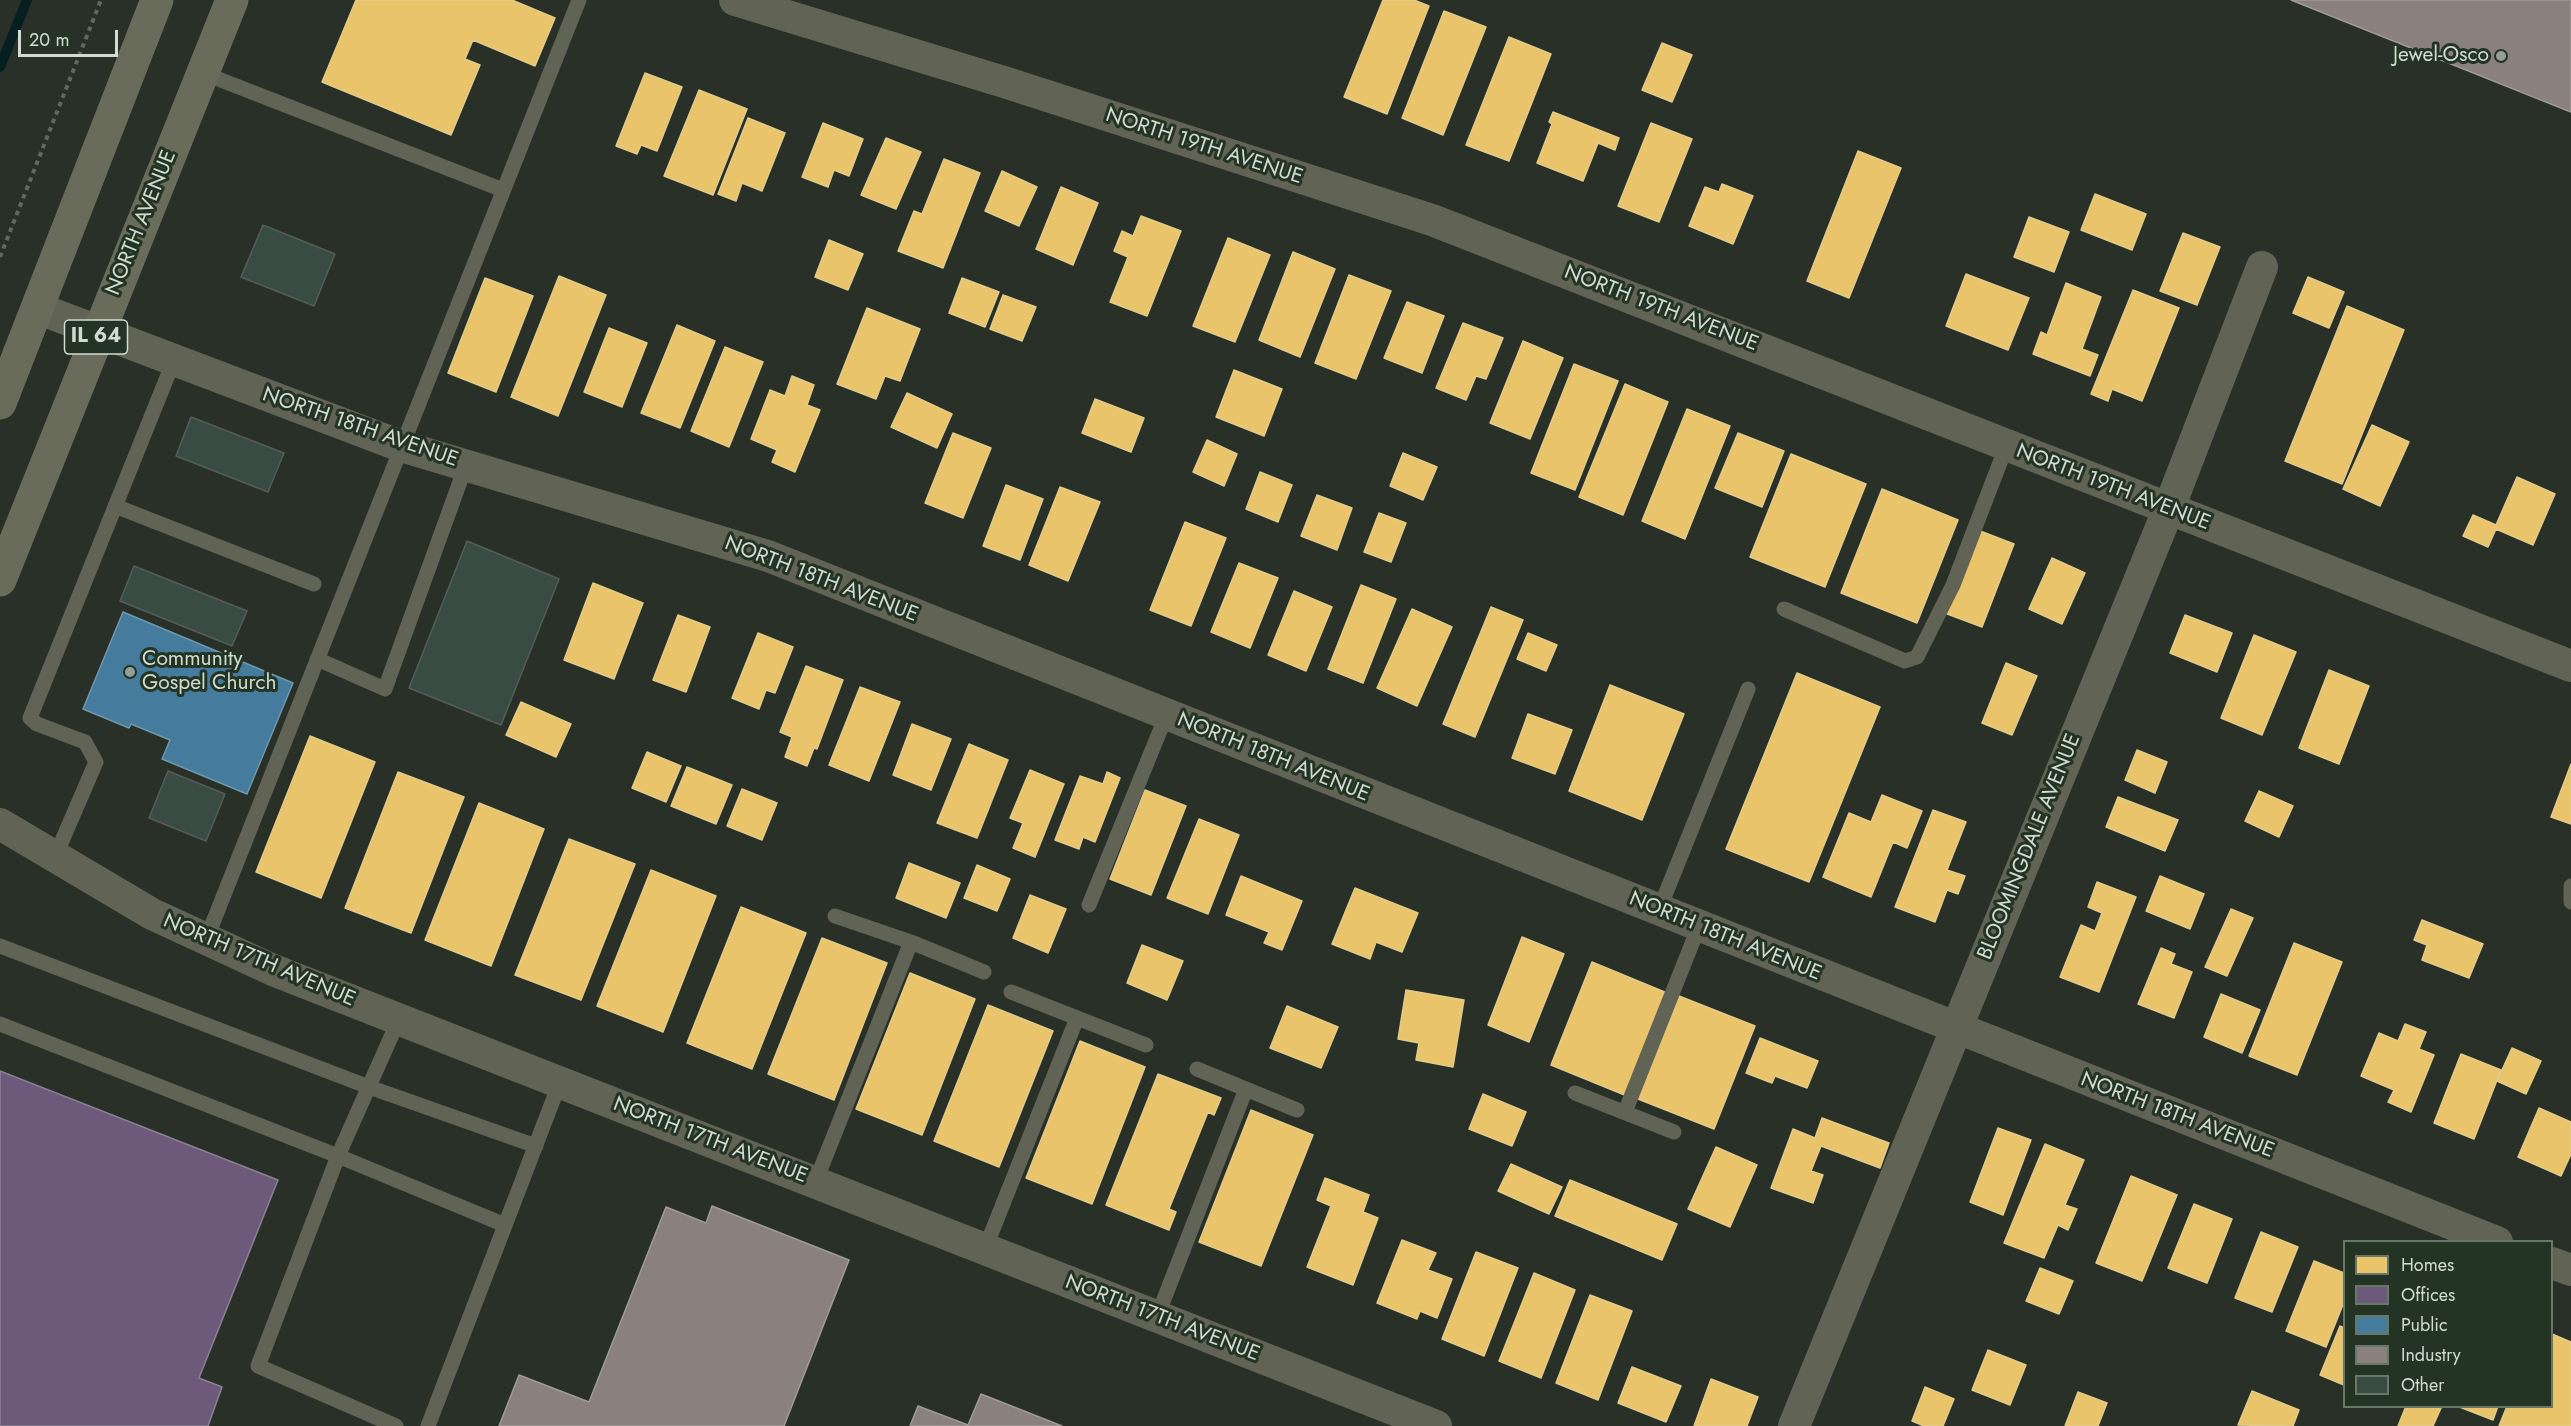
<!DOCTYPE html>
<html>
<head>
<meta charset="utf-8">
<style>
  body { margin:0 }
  #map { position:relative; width:2571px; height:1426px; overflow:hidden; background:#283028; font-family:Jost,sans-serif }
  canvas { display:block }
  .legend { position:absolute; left:2343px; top:1240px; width:210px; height:168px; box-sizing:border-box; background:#243424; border:2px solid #697769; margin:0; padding:8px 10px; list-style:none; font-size:18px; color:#d1dbd0 }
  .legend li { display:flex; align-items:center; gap:12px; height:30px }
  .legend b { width:30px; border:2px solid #697769 }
  .scale { position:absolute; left:18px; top:30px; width:100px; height:27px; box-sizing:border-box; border:3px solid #d1dbd0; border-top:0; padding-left:8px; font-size:18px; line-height:21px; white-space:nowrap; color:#d1dbd0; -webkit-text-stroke:4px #243424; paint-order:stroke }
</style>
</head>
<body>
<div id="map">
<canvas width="2571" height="1426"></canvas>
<ul class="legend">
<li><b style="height:16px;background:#e9c46a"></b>Homes</li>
<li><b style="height:16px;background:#6d597a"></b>Offices</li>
<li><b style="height:16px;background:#457b9d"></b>Public</li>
<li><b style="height:16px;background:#8a817c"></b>Industry</li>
<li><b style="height:16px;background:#394c44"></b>Other</li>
</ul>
<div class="scale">20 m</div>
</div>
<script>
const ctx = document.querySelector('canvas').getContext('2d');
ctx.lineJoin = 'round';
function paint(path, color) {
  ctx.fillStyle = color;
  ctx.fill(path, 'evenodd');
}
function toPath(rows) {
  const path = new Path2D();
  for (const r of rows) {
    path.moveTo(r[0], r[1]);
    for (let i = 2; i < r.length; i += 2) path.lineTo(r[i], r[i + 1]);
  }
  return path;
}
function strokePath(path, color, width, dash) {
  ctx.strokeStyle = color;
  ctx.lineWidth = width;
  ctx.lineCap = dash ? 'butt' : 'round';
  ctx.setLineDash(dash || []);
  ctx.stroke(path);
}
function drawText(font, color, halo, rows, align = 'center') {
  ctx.font = font + ' Jost,sans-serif';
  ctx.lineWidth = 6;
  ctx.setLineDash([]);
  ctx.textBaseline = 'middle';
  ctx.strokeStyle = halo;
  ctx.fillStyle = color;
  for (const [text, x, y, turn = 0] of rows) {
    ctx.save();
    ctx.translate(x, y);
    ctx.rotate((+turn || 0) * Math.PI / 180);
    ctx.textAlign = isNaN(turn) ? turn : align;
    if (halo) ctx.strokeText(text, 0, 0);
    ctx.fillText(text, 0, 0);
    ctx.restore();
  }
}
const homes = toPath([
  [356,0,512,0,555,18,535,66,473,40,465,59,480,65,451,135,322,82,356,0],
  [1383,0,1414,0,1429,6,1387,114,1344,97,1383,0],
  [1444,11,1486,27,1443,135,1402,118,1444,11],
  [1509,37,1551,54,1509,161,1466,145,1509,37],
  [1662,43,1692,55,1672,102,1642,90,1662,43],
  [645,73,682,87,657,151,641,145,637,154,616,146,645,73],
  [699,90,747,109,713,195,664,176,699,90],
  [1553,112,1619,138,1615,150,1598,143,1583,181,1537,163,1552,124,1549,122,1553,112],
  [748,118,785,133,762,191,742,183,736,201,718,194,748,118],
  [823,123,863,139,849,176,834,170,828,187,802,177,823,123],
  [1651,123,1692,139,1659,222,1618,206,1651,123],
  [886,138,921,152,896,209,861,195,886,138],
  [1858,151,1901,168,1849,298,1807,281,1858,151],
  [944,159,980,173,943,268,898,251,914,211,922,214,944,159],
  [1002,171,1037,187,1019,226,985,211,1002,171],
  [1722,184,1753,196,1733,244,1689,226,1705,187,1719,192,1722,184],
  [1061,187,1098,203,1073,265,1036,249,1061,187],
  [2095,194,2146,214,2132,250,2081,230,2095,194],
  [1141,216,1181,231,1147,316,1110,302,1128,257,1114,251,1122,231,1133,236,1141,216],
  [2029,217,2069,232,2054,272,2014,257,2029,217],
  [2183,233,2220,247,2197,305,2160,291,2183,233],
  [1228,238,1270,255,1235,342,1193,326,1228,238],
  [829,240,863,254,848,290,815,277,829,240],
  [1293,252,1335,269,1300,357,1259,340,1293,252],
  [1966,274,2029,298,2008,350,1946,326,1966,274],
  [1349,275,1391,291,1356,379,1315,363,1349,275],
  [559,276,606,295,558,416,511,397,559,276],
  [2308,277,2344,292,2329,328,2293,313,2308,277],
  [485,278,533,296,496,392,448,373,485,278],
  [962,278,999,292,985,327,949,313,962,278],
  [2066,283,2101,297,2082,349,2098,355,2090,376,2033,354,2041,332,2047,335,2066,283],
  [2133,290,2179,308,2142,401,2112,389,2108,401,2091,394,2133,290],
  [1003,295,1036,307,1022,341,990,329,1003,295],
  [1407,302,1444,316,1422,373,1384,358,1407,302],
  [2347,306,2404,330,2342,484,2285,461,2347,306],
  [867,308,920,329,900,381,885,376,876,399,837,384,867,308],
  [1463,323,1503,338,1486,379,1476,376,1466,400,1436,388,1463,323],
  [677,325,715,341,680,428,641,413,677,325],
  [609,328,647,343,622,407,584,392,609,328],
  [1523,341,1563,358,1530,439,1490,423,1523,341],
  [725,347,763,362,729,447,691,431,725,347],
  [1574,364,1618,381,1575,490,1531,473,1574,364],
  [1234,370,1282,389,1264,436,1216,417,1234,370],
  [792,376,814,385,807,405,820,410,795,472,772,462,777,450,751,439,770,390,785,396,792,376],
  [1625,384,1668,402,1623,515,1579,497,1625,384],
  [907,393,952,414,937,448,891,427,907,393],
  [1095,399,1144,418,1131,452,1082,433,1095,399],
  [1687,409,1730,426,1685,539,1642,521,1687,409],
  [2372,425,2409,442,2380,506,2343,489,2372,425],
  [953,433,991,448,963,518,925,503,953,433],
  [1738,433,1784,451,1762,507,1715,488,1738,433],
  [1207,440,1237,454,1224,486,1193,472,1207,440],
  [1403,453,1437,467,1423,500,1390,486,1403,453],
  [1791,454,1866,484,1825,587,1750,557,1791,454],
  [1260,472,1292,485,1278,522,1246,509,1260,472],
  [2517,477,2555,494,2533,545,2496,529,2488,547,2463,536,2473,515,2496,525,2517,477],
  [1006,485,1043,499,1020,560,983,546,1006,485],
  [1060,487,1100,502,1068,581,1029,565,1060,487],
  [1882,489,1958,520,1917,623,1841,593,1882,489],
  [1317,495,1352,508,1337,550,1301,536,1317,495],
  [1379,513,1406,523,1391,562,1364,552,1379,513],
  [1185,522,1226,538,1191,626,1150,610,1185,522],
  [1975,529,2014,544,1982,627,1942,612,1975,529],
  [2052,558,2085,573,2062,624,2029,609,2052,558],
  [1239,563,1278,578,1250,648,1211,632,1239,563],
  [593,583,643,603,614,679,564,660,593,583],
  [1361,585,1396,599,1363,683,1328,669,1361,585],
  [1294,591,1332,607,1306,671,1268,655,1294,591],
  [1491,607,1523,620,1475,737,1443,724,1491,607],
  [1412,609,1452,627,1417,706,1377,688,1412,609],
  [678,615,710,627,686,692,653,680,678,615],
  [2185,615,2232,633,2217,672,2170,653,2185,615],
  [758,633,793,647,775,693,766,690,759,709,732,698,758,633],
  [1528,633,1557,645,1546,671,1517,659,1528,633],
  [2254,635,2296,652,2262,735,2221,718,2254,635],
  [2006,663,2037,676,2012,735,1982,723,2006,663],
  [806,666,843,680,817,749,814,748,807,766,785,757,792,737,780,732,806,666],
  [2329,670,2369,686,2339,764,2299,748,2329,670],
  [1797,673,1880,707,1809,882,1726,849,1797,673],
  [1610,685,1684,714,1642,820,1569,791,1610,685],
  [860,687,900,702,869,781,829,765,860,687],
  [521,702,571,724,556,757,506,735,521,702],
  [1528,714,1572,730,1555,774,1512,758,1528,714],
  [912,724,951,739,931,790,893,775,912,724],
  [310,736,375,762,321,898,256,872,310,736],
  [969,744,1008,760,977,838,937,823,969,744],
  [2137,750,2167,762,2155,793,2125,780,2137,750],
  [647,752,681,766,666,802,632,788,647,752],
  [2571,764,2571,824,2551,817,2571,764],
  [687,767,732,785,716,824,671,806,687,767],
  [1030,770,1064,784,1035,857,1013,848,1023,823,1010,818,1030,770],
  [398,772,464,797,411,933,345,908,398,772],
  [1107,772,1120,778,1095,842,1083,837,1079,849,1055,840,1080,776,1103,784,1107,772],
  [742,789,777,803,762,840,727,826,742,789],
  [1145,790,1186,806,1151,895,1110,879,1145,790],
  [2259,791,2293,806,2279,837,2245,821,2259,791],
  [1882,795,1922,811,1907,848,1893,842,1871,897,1823,877,1849,813,1871,822,1882,795],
  [2118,797,2178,820,2165,851,2106,827,2118,797],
  [479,803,544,829,491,966,425,940,479,803],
  [1933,810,1966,822,1947,870,1965,876,1958,894,1947,890,1935,922,1895,907,1933,810],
  [1199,819,1239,835,1208,914,1167,898,1199,819],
  [569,839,635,864,581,1000,515,975,569,839],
  [909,863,960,883,946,918,896,898,909,863],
  [977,865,1010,879,997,911,964,898,977,865],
  [651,870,716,896,663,1032,597,1006,651,870],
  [1241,876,1302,901,1282,950,1264,943,1269,932,1226,915,1241,876],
  [2160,876,2204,894,2190,929,2146,911,2160,876],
  [2097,882,2136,897,2099,992,2060,977,2081,925,2095,931,2102,913,2088,907,2097,882],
  [1355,888,1418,913,1402,952,1376,942,1370,959,1332,944,1355,888],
  [1030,895,1066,909,1048,953,1013,938,1030,895],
  [741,907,806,933,752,1069,687,1043,741,907],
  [2231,909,2253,918,2227,976,2205,967,2231,909],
  [2422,920,2483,944,2469,978,2422,960,2427,945,2414,940,2422,920],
  [1522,937,1564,954,1529,1042,1488,1025,1522,937],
  [822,938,887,963,834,1100,768,1074,822,938],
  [2294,943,2342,962,2297,1075,2249,1056,2294,943],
  [1142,945,1183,961,1167,1000,1127,983,1142,945],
  [2161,948,2175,954,2171,964,2192,972,2174,1018,2138,1004,2161,948],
  [1592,962,1667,993,1627,1096,1551,1065,1592,962],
  [910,973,975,999,922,1135,856,1109,910,973],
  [1406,990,1464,1000,1453,1067,1416,1060,1419,1043,1398,1039,1406,990],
  [2221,994,2260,1010,2242,1053,2204,1037,2221,994],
  [1679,996,1755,1026,1714,1129,1638,1099,1679,996],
  [988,1005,1053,1031,999,1167,934,1141,988,1005],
  [1287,1006,1338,1027,1321,1068,1270,1048,1287,1006],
  [2405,1024,2426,1032,2419,1049,2434,1055,2411,1112,2388,1102,2394,1090,2361,1076,2379,1033,2398,1041,2405,1024],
  [1760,1038,1818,1061,1807,1088,1775,1076,1772,1083,1746,1073,1760,1038],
  [1080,1041,1145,1067,1092,1204,1026,1178,1080,1041],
  [2512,1048,2541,1061,2526,1094,2497,1081,2512,1048],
  [2461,1054,2501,1070,2474,1139,2434,1123,2461,1054],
  [1158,1074,1221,1098,1214,1115,1208,1112,1169,1209,1176,1212,1169,1230,1106,1205,1158,1074],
  [1483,1094,1526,1112,1512,1146,1469,1129,1483,1094],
  [2539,1108,2571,1122,2571,1154,2561,1176,2518,1157,2539,1108],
  [1251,1110,1313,1135,1261,1266,1199,1242,1251,1110],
  [1822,1118,1889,1143,1880,1168,1821,1146,1811,1171,1823,1175,1813,1203,1771,1188,1793,1129,1815,1138,1822,1118],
  [1998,1128,2031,1140,2003,1215,1970,1202,1998,1128],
  [2045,1144,2084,1160,2065,1205,2077,1209,2068,1230,2058,1225,2044,1258,2004,1243,2045,1144],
  [1716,1147,1757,1165,1730,1227,1688,1209,1716,1147],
  [1511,1164,1562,1187,1549,1214,1498,1191,1511,1164],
  [2131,1176,2177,1195,2142,1281,2096,1263,2131,1176],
  [1325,1178,1369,1195,1363,1212,1378,1218,1353,1285,1307,1267,1331,1206,1317,1200,1325,1178],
  [1570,1180,1677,1224,1662,1260,1555,1216,1570,1180],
  [2194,1204,2232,1219,2207,1283,2168,1268,2194,1204],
  [2261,1232,2298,1247,2272,1312,2235,1298,2261,1232],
  [1402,1240,1436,1253,1428,1270,1452,1279,1437,1318,1420,1311,1417,1319,1377,1303,1402,1240],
  [1476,1252,1518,1268,1484,1356,1442,1339,1476,1252],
  [2314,1261,2344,1273,2344,1302,2326,1347,2286,1331,2314,1261],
  [2040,1268,2073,1281,2059,1314,2026,1301,2040,1268],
  [1534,1273,1575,1290,1541,1378,1499,1361,1534,1273],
  [1590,1295,1632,1311,1598,1400,1556,1383,1590,1295],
  [2340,1326,2344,1328,2344,1385,2320,1375,2340,1326],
  [2552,1334,2571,1342,2571,1426,2499,1426,2507,1406,2552,1406,2552,1334],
  [1988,1350,2026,1365,2010,1405,1972,1390,1988,1350],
  [1632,1367,1681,1386,1666,1422,1618,1403,1632,1367],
  [1711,1379,1758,1397,1747,1426,1694,1426,1711,1379],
  [1925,1387,1954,1399,1943,1426,1924,1426,1912,1421,1925,1387],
  [2252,1391,2299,1410,2293,1426,2238,1425,2252,1391],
  [2078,1392,2107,1403,2098,1426,2065,1426,2078,1392],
  [2406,1406,2438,1406,2441,1408,2433,1426,2398,1426,2406,1406],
  [2457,1406,2498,1406,2493,1420,2457,1406]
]);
paint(homes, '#e9c46a');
strokePath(homes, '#e2cb89', 1.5);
const offices = toPath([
  [0,1071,278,1180,199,1378,222,1387,208,1426,0,1426,0,1071]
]);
paint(offices, '#6d597a');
strokePath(offices, '#8b8094', 1.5);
const public = toPath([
  [123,612,293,683,247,794,162,759,170,740,131,724,129,728,83,709,123,612]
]);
paint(public, '#457b9d');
strokePath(public, '#6f98ac', 1.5);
const industry = toPath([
  [2291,0,2571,0,2571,112,2291,0],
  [712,1206,849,1260,784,1426,499,1426,519,1375,589,1402,666,1207,706,1223,712,1206],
  [981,1394,1062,1426,910,1426,918,1406,968,1425,981,1394]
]);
paint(industry, '#8a817c');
strokePath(industry, '#9f9c95', 1.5);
strokePath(toPath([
  [0,67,27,0]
]), '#061f21', 10);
const building = toPath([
  [263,225,335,254,314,306,241,277,263,225],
  [191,417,284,453,268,492,176,456,191,417],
  [467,541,559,579,501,725,409,688,467,541],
  [134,566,247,611,232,646,120,601,134,566],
  [168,771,225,794,206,841,149,818,168,771]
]);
paint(building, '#394c44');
strokePath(building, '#545d58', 1.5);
strokePath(toPath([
  [0,257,101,0]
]), '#64675c', 4, [4.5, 4.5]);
strokePath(toPath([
  [203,73,503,190],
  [115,506,314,584],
  [1784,609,1905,661,1917,657,1953,585,2006,447],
  [317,659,385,689,466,465],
  [55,857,96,762,85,742,37,724,30,718,174,360],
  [2571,886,2571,902],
  [1089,905,1166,716],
  [1659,910,1748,689],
  [835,916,911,942,984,972],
  [206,940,579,0],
  [0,946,369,1087,536,1146],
  [1011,992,1146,1045],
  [0,1024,338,1156,505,1225],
  [1197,1069,1297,1110],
  [1575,1093,1674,1132],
  [1625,1112,1699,926],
  [815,1183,911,942],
  [985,1249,1077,1018],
  [1157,1317,1246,1089],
  [396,1426,258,1366,338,1156,399,1019],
  [428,1426,560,1082]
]), '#616355', 15);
strokePath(toPath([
  [735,0,1004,82,1432,220,2571,666],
  [37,308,401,446,768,556,2497,1242],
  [0,824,152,914,273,970,1436,1426],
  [2552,1263,2571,1270],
  [1794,1426,2169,508,2262,267]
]), '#616355', 32);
strokePath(toPath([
  [0,403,157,0],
  [0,580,232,0]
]), '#696c5a', 33);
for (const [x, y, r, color] of [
  [2501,56,6,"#969f95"],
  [130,672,6,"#969f95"]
]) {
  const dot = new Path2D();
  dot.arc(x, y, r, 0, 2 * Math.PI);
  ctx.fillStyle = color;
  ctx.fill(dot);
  strokePath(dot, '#243424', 2);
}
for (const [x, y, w] of [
  [96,337,63]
]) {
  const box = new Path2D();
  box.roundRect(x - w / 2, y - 17, w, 34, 4.5);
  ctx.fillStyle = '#243424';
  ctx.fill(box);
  strokePath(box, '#d1dbd0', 1.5);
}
drawText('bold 20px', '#d1dbd0', null, [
  ["IL 64",96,337]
]);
drawText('21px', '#d1dbd0', '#243424', [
  ["Jewel-Osco",2489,56],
  ["Community",142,660,"left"],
  ["Gospel Church",142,684,"left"]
], 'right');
drawText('21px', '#d1dbd0', '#243424', [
  ["NORTH 19TH AVENUE",1204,147,18],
  ["NORTH AVENUE",142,223,-68],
  ["NORTH 19TH AVENUE",1661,309,21],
  ["NORTH 18TH AVENUE",360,428,19],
  ["NORTH 19TH AVENUE",2113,488,21],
  ["NORTH 18TH AVENUE",821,580,21],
  ["NORTH 18TH AVENUE",1273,758,22],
  ["BLOOMINGDALE AVENUE",2030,847,-68],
  ["NORTH 18TH AVENUE",1725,937,22],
  ["NORTH 17TH AVENUE",259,961,23],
  ["NORTH 18TH AVENUE",2177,1116,21],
  ["NORTH 17TH AVENUE",710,1141,21],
  ["NORTH 17TH AVENUE",1162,1319,21]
]);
</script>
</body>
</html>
